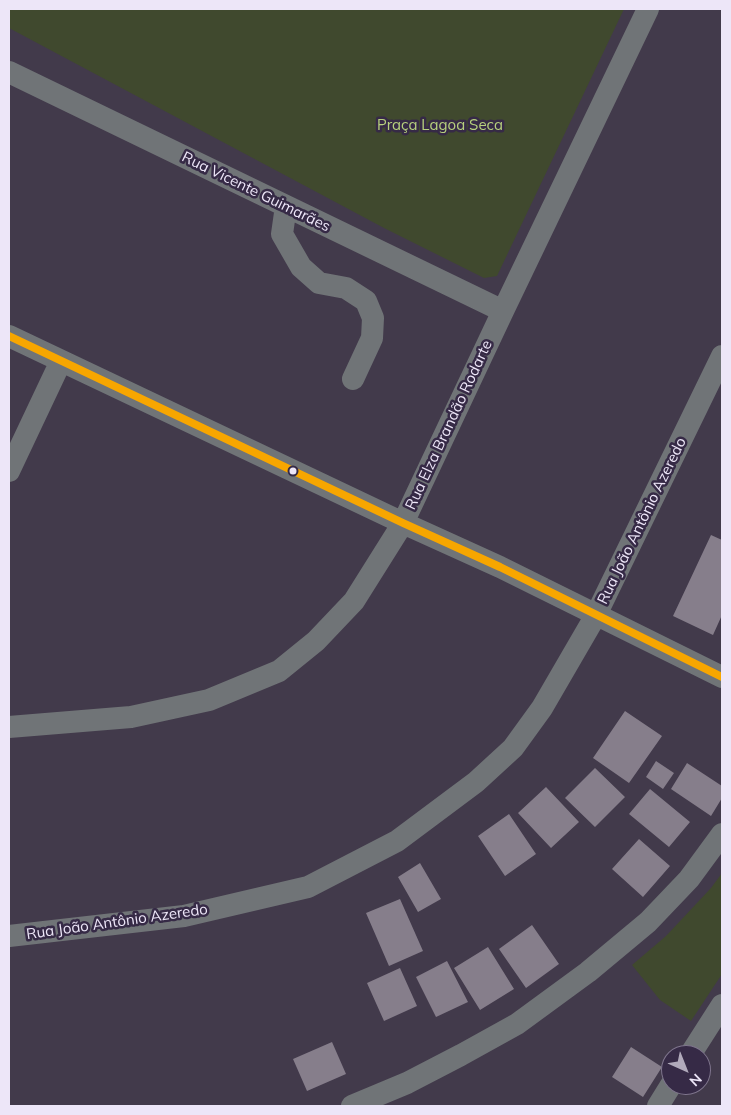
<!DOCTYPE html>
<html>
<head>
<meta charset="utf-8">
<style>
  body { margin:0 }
  #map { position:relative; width:731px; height:1115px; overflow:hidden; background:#423a4b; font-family:Mulish,sans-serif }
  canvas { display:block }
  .frame { position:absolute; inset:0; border:10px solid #ede6f8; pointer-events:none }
  .north { position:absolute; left:661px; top:1045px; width:50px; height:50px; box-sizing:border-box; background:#362a46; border:1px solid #7f758d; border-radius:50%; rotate:136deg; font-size:14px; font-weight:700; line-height:20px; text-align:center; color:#ede6f8 }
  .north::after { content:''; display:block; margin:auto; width:18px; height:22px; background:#b1aabb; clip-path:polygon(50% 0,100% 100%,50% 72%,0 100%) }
</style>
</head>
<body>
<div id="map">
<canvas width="731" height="1115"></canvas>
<div class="frame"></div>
<div class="north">N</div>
</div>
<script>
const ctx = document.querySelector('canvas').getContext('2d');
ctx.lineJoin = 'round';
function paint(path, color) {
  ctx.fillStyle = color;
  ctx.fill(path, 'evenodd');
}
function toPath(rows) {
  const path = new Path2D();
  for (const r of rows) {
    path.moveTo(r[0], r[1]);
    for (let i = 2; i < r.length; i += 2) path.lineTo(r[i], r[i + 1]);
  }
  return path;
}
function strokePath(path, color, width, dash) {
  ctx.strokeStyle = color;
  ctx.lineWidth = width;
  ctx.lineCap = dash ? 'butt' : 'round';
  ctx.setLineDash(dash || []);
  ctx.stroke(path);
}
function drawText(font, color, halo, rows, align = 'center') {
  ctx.font = font + ' Mulish,sans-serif';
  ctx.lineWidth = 5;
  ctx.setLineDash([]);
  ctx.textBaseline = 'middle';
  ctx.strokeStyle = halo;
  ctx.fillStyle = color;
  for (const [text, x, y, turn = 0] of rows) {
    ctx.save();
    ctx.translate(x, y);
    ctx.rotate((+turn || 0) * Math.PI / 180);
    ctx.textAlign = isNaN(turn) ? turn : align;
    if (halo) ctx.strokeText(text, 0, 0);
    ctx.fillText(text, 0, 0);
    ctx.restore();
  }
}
paint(toPath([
  [9,9,624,9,497,276,484,278,384,228,9,28],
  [722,873,722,974,691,1021,660,1000,632,965,666,936,711,888]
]), '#40492e');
paint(toPath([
  [711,535,722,540,722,615,713,635,673,616],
  [625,711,662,736,629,783,593,758],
  [656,761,674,773,663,789,646,777],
  [687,763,722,786,722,798,711,816,671,789],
  [595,768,625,797,595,827,565,798],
  [546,787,579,822,551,848,518,813],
  [650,789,690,822,669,847,629,814],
  [509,814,536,854,505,876,478,836],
  [639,839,670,866,643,897,612,869],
  [420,863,441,899,418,912,398,877],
  [400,899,423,951,389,966,366,913],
  [532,925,559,964,526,988,499,949],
  [488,947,514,989,480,1010,454,968],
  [447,961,468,1002,436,1017,416,977],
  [400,968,417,1006,384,1021,367,983],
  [332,1042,346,1074,307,1091,293,1059],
  [631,1047,662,1067,643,1097,612,1077]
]), '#867e8b');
strokePath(toPath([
  [9,72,503,311],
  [286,206,282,234,301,267,319,283,346,288,366,301,373,318,372,338,353,379],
  [9,336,403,523,500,567,722,677],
  [9,471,61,361],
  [9,727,131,717,209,700,279,671,316,641,354,601,403,523,503,311,648,9],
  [9,936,184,916,308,887,397,841,476,782,513,748,542,708,596,615,722,356],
  [690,1055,722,1005],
  [352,1106,407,1083,461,1055,517,1024,588,972,648,922,689,879,722,834],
  [658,1106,671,1085]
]), '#707477', 22);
strokePath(toPath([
  [9,336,403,523,500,567,722,677]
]), '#f7a600', 8);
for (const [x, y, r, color] of [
  [293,471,4.5,"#ede6f8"]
]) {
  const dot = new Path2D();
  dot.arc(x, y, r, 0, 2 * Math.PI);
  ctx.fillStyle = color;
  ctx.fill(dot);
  strokePath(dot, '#362a46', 2);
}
drawText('15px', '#b7d17d', '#362a46', [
  ["Praça Lagoa Seca",440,125]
]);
drawText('15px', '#ede6f8', '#362a46', [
  ["Rua Vicente Guimarães",256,192,26],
  ["Rua Elza Brandão Rodarte",449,425,-65],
  ["Rua João Antônio Azeredo",642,521,-64],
  ["Rua João Antônio Azeredo",117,922,-8]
]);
</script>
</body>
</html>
